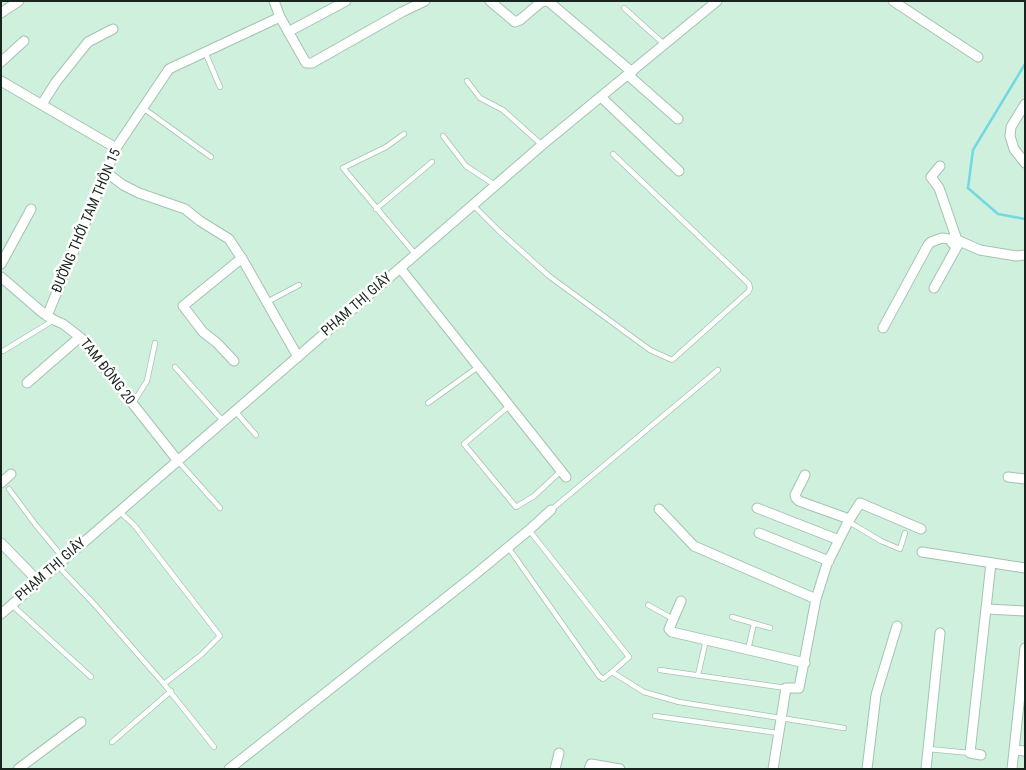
<!DOCTYPE html>
<html>
<head>
<meta charset="utf-8">
<style>
  body { margin:0 }
  #map { position:relative; width:1026px; height:770px; overflow:hidden; background:#cef0dd; font-family:"Roboto Condensed",sans-serif }
  canvas { display:block }
  .frame { position:absolute; inset:0; border:2px solid #18251e; pointer-events:none }
</style>
</head>
<body>
<div id="map">
<canvas width="1026" height="770"></canvas>
<div class="frame"></div>
</div>
<script>
const ctx = document.querySelector('canvas').getContext('2d');
ctx.lineJoin = 'round';
function toPath(rows) {
  const path = new Path2D();
  for (const r of rows) {
    path.moveTo(r[0], r[1]);
    for (let i = 2; i < r.length; i += 2) path.lineTo(r[i], r[i + 1]);
  }
  return path;
}
function strokePath(path, color, width, dash) {
  ctx.strokeStyle = color;
  ctx.lineWidth = width;
  ctx.lineCap = dash ? 'butt' : 'round';
  ctx.setLineDash(dash || []);
  ctx.stroke(path);
}
function drawText(font, color, halo, rows, align = 'center') {
  ctx.font = font + ' "Roboto Condensed",sans-serif';
  ctx.lineWidth = 5;
  ctx.setLineDash([]);
  ctx.textBaseline = 'middle';
  ctx.strokeStyle = halo;
  ctx.fillStyle = color;
  for (const [text, x, y, turn = 0] of rows) {
    ctx.save();
    ctx.translate(x, y);
    ctx.rotate((+turn || 0) * Math.PI / 180);
    ctx.textAlign = isNaN(turn) ? turn : align;
    if (halo) ctx.strokeText(text, 0, 0);
    ctx.fillText(text, 0, 0);
    ctx.restore();
  }
}
strokePath(toPath([
  [1025,64,973,150,968,188,998,214,1025,219]
]), '#73d8e2', 2.5);
const lane = toPath([
  [624,8,665,45],
  [205,52,220,87],
  [467,81,480,98,503,110,542,145],
  [143,108,211,157],
  [404,134,386,147,343,168,416,255],
  [443,136,466,166,495,185],
  [473,205,499,231,549,276,650,350,672,360,748,292,750,288,749,284,613,154],
  [376,209,432,162],
  [267,302,299,285],
  [3,351,54,320],
  [175,367,223,421],
  [133,403,147,381,155,343],
  [428,403,478,367],
  [509,406,464,444,516,507,534,496,561,471],
  [235,411,256,435],
  [178,461,220,508],
  [9,489,35,524,64,559],
  [551,510,718,370],
  [849,522,881,541,900,549,905,533],
  [529,530,629,657,612,672],
  [508,547,599,676,603,679,612,672,644,692,679,702,844,728],
  [57,565,95,605,164,684,201,655,220,636,134,525,119,511],
  [12,605,91,677],
  [648,605,673,619],
  [732,617,770,628],
  [748,650,754,623],
  [660,670,786,688],
  [698,675,706,640],
  [164,684,214,747],
  [655,716,778,733],
  [112,742,171,691],
  [928,749,970,753]
]);
const street = toPath([
  [274,1,280,17,306,63,312,63,402,12,425,1],
  [490,1,515,22,520,20,541,2,548,1,632,72],
  [893,1,978,57],
  [1,13,19,1],
  [288,32,346,1],
  [1,62,24,41],
  [628,75,678,119],
  [1,81,116,148],
  [601,97,679,171],
  [42,104,56,82,88,42,113,29],
  [1025,104,1011,127,1010,136,1014,149,1025,163],
  [940,166,931,177,939,188,957,240,980,250,1016,256,1025,255],
  [106,172,123,185,139,193,185,209,200,221,229,239,244,262,298,357],
  [1,264,31,209],
  [400,268,566,477],
  [1,277,43,313,54,320,63,324,80,337,178,461],
  [934,288,960,241],
  [47,316,116,148,169,69,280,17],
  [883,328,928,245,931,242,942,238,949,239,953,244,956,243,957,240],
  [234,361,217,343,203,332,183,306,242,258],
  [27,383,80,337],
  [805,475,795,495,796,498,799,501,849,519],
  [1008,477,1025,479],
  [1,483,11,474],
  [757,508,839,540],
  [659,509,694,546,816,599],
  [759,533,829,561],
  [1,543,38,581],
  [922,552,1025,568],
  [681,601,669,629,672,632,805,663],
  [987,609,1025,611],
  [1,614,542,145,717,1],
  [1014,750,1025,751],
  [981,755,970,753,991,563],
  [18,769,81,722],
  [229,769,472,577,529,530,551,510],
  [555,769,559,753],
  [589,769,591,764,620,769],
  [773,769,786,688,799,688,816,599,827,564,848,522,860,503,921,529],
  [867,769,876,695,897,626],
  [926,769,940,633],
  [1012,769,1025,648]
]);
strokePath(lane, '#a3c3b1', 6);
strokePath(street, '#a3c3b1', 11);
strokePath(lane, '#fff', 4.5);
strokePath(street, '#fff', 9);
drawText('14px', '#18251e', '#fff', [
  ["ĐƯỜNG THỚI TAM THÔN 15",87,221,-67],
  ["PHẠM THỊ GIÂY",357,305,-41],
  ["TAM ĐÔNG 20",107,372,52],
  ["PHẠM THỊ GIÂY",51,570,-41]
]);
</script>
</body>
</html>
